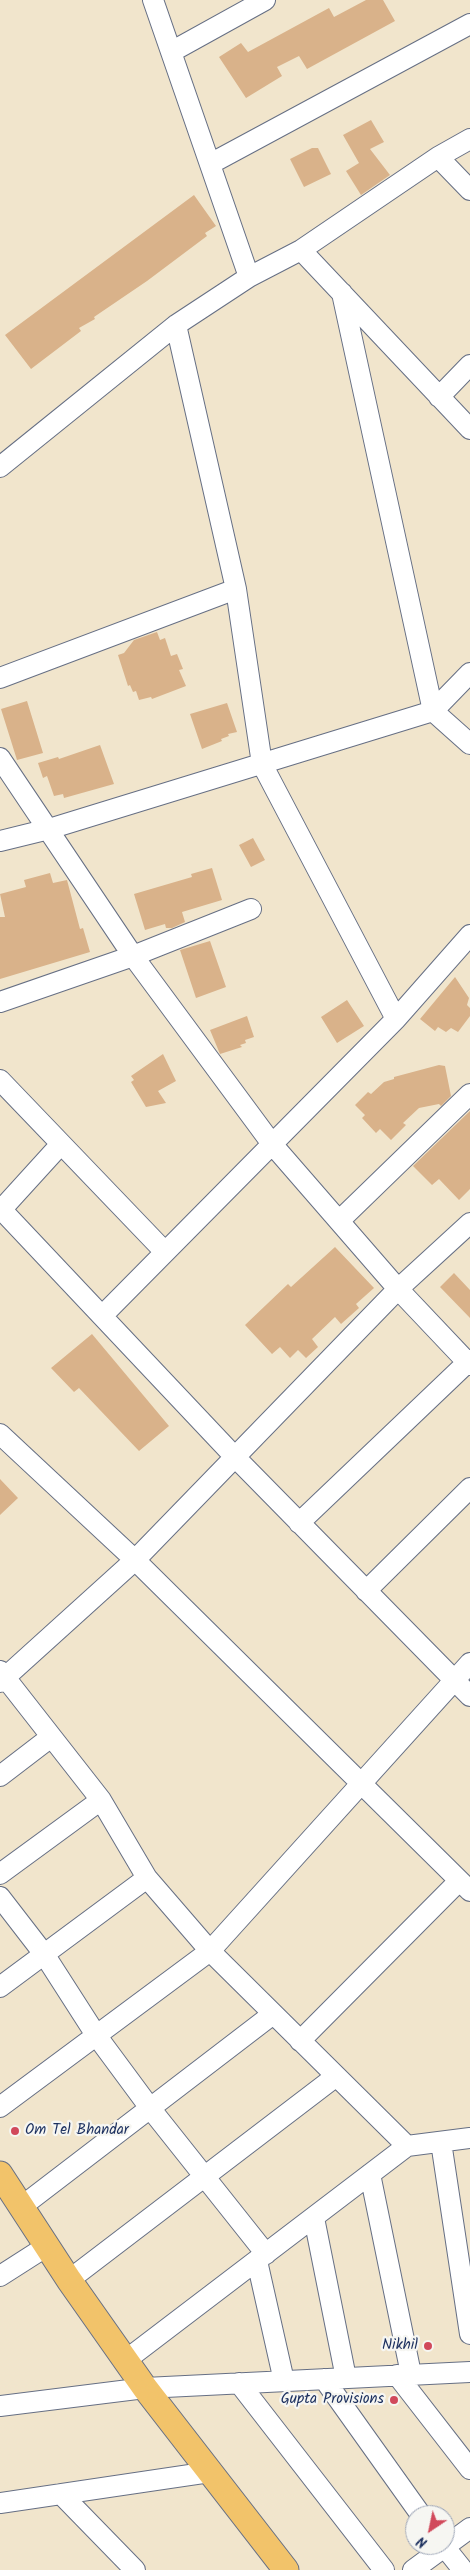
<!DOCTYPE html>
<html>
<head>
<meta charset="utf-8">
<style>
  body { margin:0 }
  #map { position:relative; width:470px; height:2570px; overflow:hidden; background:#f1e5cc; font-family:Kalam,sans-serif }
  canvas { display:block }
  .north { position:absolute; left:405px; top:2505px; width:50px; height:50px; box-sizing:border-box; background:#f6f6f2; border:1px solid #9ea6b7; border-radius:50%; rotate:214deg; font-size:14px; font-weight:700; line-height:20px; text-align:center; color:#1b2f5e }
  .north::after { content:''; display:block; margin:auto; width:18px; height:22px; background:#d1495b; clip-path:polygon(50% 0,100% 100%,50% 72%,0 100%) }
</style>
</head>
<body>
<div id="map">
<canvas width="470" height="2570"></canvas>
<div class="north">N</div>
</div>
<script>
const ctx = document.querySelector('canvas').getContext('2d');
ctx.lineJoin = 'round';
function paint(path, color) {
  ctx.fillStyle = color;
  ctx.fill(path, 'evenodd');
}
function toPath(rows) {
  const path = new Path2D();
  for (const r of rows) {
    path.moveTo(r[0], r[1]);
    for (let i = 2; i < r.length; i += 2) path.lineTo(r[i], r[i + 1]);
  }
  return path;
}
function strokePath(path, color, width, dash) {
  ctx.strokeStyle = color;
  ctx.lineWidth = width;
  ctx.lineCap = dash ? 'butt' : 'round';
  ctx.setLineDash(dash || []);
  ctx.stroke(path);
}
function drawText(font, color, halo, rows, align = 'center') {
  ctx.font = font + ' Kalam,sans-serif';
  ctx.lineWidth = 4.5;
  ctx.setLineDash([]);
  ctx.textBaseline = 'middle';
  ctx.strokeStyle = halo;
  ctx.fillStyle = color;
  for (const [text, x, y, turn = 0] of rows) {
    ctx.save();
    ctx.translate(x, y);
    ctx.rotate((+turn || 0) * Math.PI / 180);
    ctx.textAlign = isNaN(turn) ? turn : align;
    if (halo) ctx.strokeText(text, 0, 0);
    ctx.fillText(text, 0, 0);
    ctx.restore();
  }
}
paint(toPath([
  [366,0,383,0,395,21,307,69,299,56,277,67,282,76,246,98,219,57,241,43,248,52,329,8,334,17],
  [371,120,384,142,370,149,390,175,361,195,346,171,359,163,343,135],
  [312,148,318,148,331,174,304,187,290,159],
  [194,195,216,226,205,233,207,236,147,281,94,317,95,319,79,328,81,331,31,369,5,335],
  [157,632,160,640,165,638,171,656,177,654,183,669,179,670,186,686,152,699,151,697,139,700,136,691,133,692,130,685,128,686,118,655,124,653,134,640],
  [27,701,43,753,17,760,1,709],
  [227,703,237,732,228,734,229,736,221,739,222,741,202,749,190,714],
  [100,745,114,784,64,798,63,794,54,796,47,776,43,778,38,763,58,757,59,759],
  [253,838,265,860,251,867,239,845],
  [212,868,222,900,182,912,185,922,172,928,166,928,165,924,145,930,134,894,192,877,191,874],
  [50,873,53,883,67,880,80,929,83,928,90,952,0,979,0,917,5,917,0,894,26,887,24,880],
  [210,941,226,987,196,998,180,950],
  [455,977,469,998,467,1005,470,1008,470,1016,458,1032,451,1028,446,1032,438,1027,435,1031,420,1019],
  [347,1000,364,1026,337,1043,321,1017],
  [247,1016,254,1037,245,1040,246,1043,240,1045,242,1047,220,1054,210,1030],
  [163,1054,176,1081,158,1091,166,1103,146,1107,131,1082,134,1080,131,1076],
  [439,1065,445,1066,451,1096,441,1106,439,1104,419,1108,403,1123,406,1125,391,1140,380,1129,376,1133,362,1118,365,1115,355,1105,368,1092,371,1094,384,1082,394,1079,394,1077],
  [470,1111,470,1189,459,1200,439,1179,432,1185,413,1166],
  [335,1247,374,1288,356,1304,359,1308,341,1324,335,1317,312,1339,318,1347,306,1358,298,1350,290,1358,280,1347,272,1354,245,1325,288,1284,291,1287],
  [454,1273,470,1290,470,1318,440,1287],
  [92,1334,169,1426,139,1451,79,1388,74,1392,51,1368],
  [0,1479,18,1498,0,1515]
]), '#d9b28a');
const minor = toPath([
  [153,0,249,277],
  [171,52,265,0],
  [438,157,470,190],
  [210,164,470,24],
  [301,250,470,429],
  [342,293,433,711,470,744],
  [176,325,236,589,262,764,396,1019],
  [439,397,470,365],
  [0,467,176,325,249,277,301,250,438,157,470,139],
  [0,678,236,589],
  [0,758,133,956,272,1144,398,1289,470,1365],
  [0,841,49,829,433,711,470,673],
  [0,1002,133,956,251,909],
  [0,1080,165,1252],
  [0,1208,234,1456,470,1696],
  [0,1211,61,1144],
  [339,1221,470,1094],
  [102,1316,396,1019,470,935],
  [0,1434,135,1560,470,1891],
  [299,1523,470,1360],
  [366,1591,470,1488],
  [0,1671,101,1800,147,1878,210,1951,407,2146],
  [0,1682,135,1560,398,1289,470,1223],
  [0,1776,51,1737],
  [0,1874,101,1800],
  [0,1897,44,1954,96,2035,150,2108,266,2254],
  [0,1987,147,1878],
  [300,2041,459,1881],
  [0,2107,210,1951,470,1663],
  [441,2142,470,2334],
  [370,2174,411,2374],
  [21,2207,273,2014],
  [314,2218,346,2378],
  [257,2261,284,2381],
  [0,2276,47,2246],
  [69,2280,335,2077],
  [126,2360,407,2146,470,2138],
  [397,2375,470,2469],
  [324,2379,421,2515],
  [239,2383,384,2570],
  [0,2406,145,2388,470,2372],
  [61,2494,135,2570],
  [0,2503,210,2472],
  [443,2545,463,2570],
  [413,2570,470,2528]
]);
const major = toPath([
  [0,2174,69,2280,145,2388,286,2570]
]);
strokePath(minor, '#666f84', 22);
strokePath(major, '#666f84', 27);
strokePath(minor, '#fff', 20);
strokePath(major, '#f2c36a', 25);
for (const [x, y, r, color] of [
  [15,2131,5,"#d1495b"],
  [428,2346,5,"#d1495b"],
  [394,2400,5,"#d1495b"]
]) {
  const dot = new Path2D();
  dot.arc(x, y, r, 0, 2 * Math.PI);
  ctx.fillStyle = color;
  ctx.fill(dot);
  strokePath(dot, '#f6f6f2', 2);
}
drawText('15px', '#1b2f5e', '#f6f6f2', [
  ["Om Tel Bhandar",25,2131,"left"],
  ["Nikhil",418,2346],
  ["Gupta Provisions",384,2400]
], 'right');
</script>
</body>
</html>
